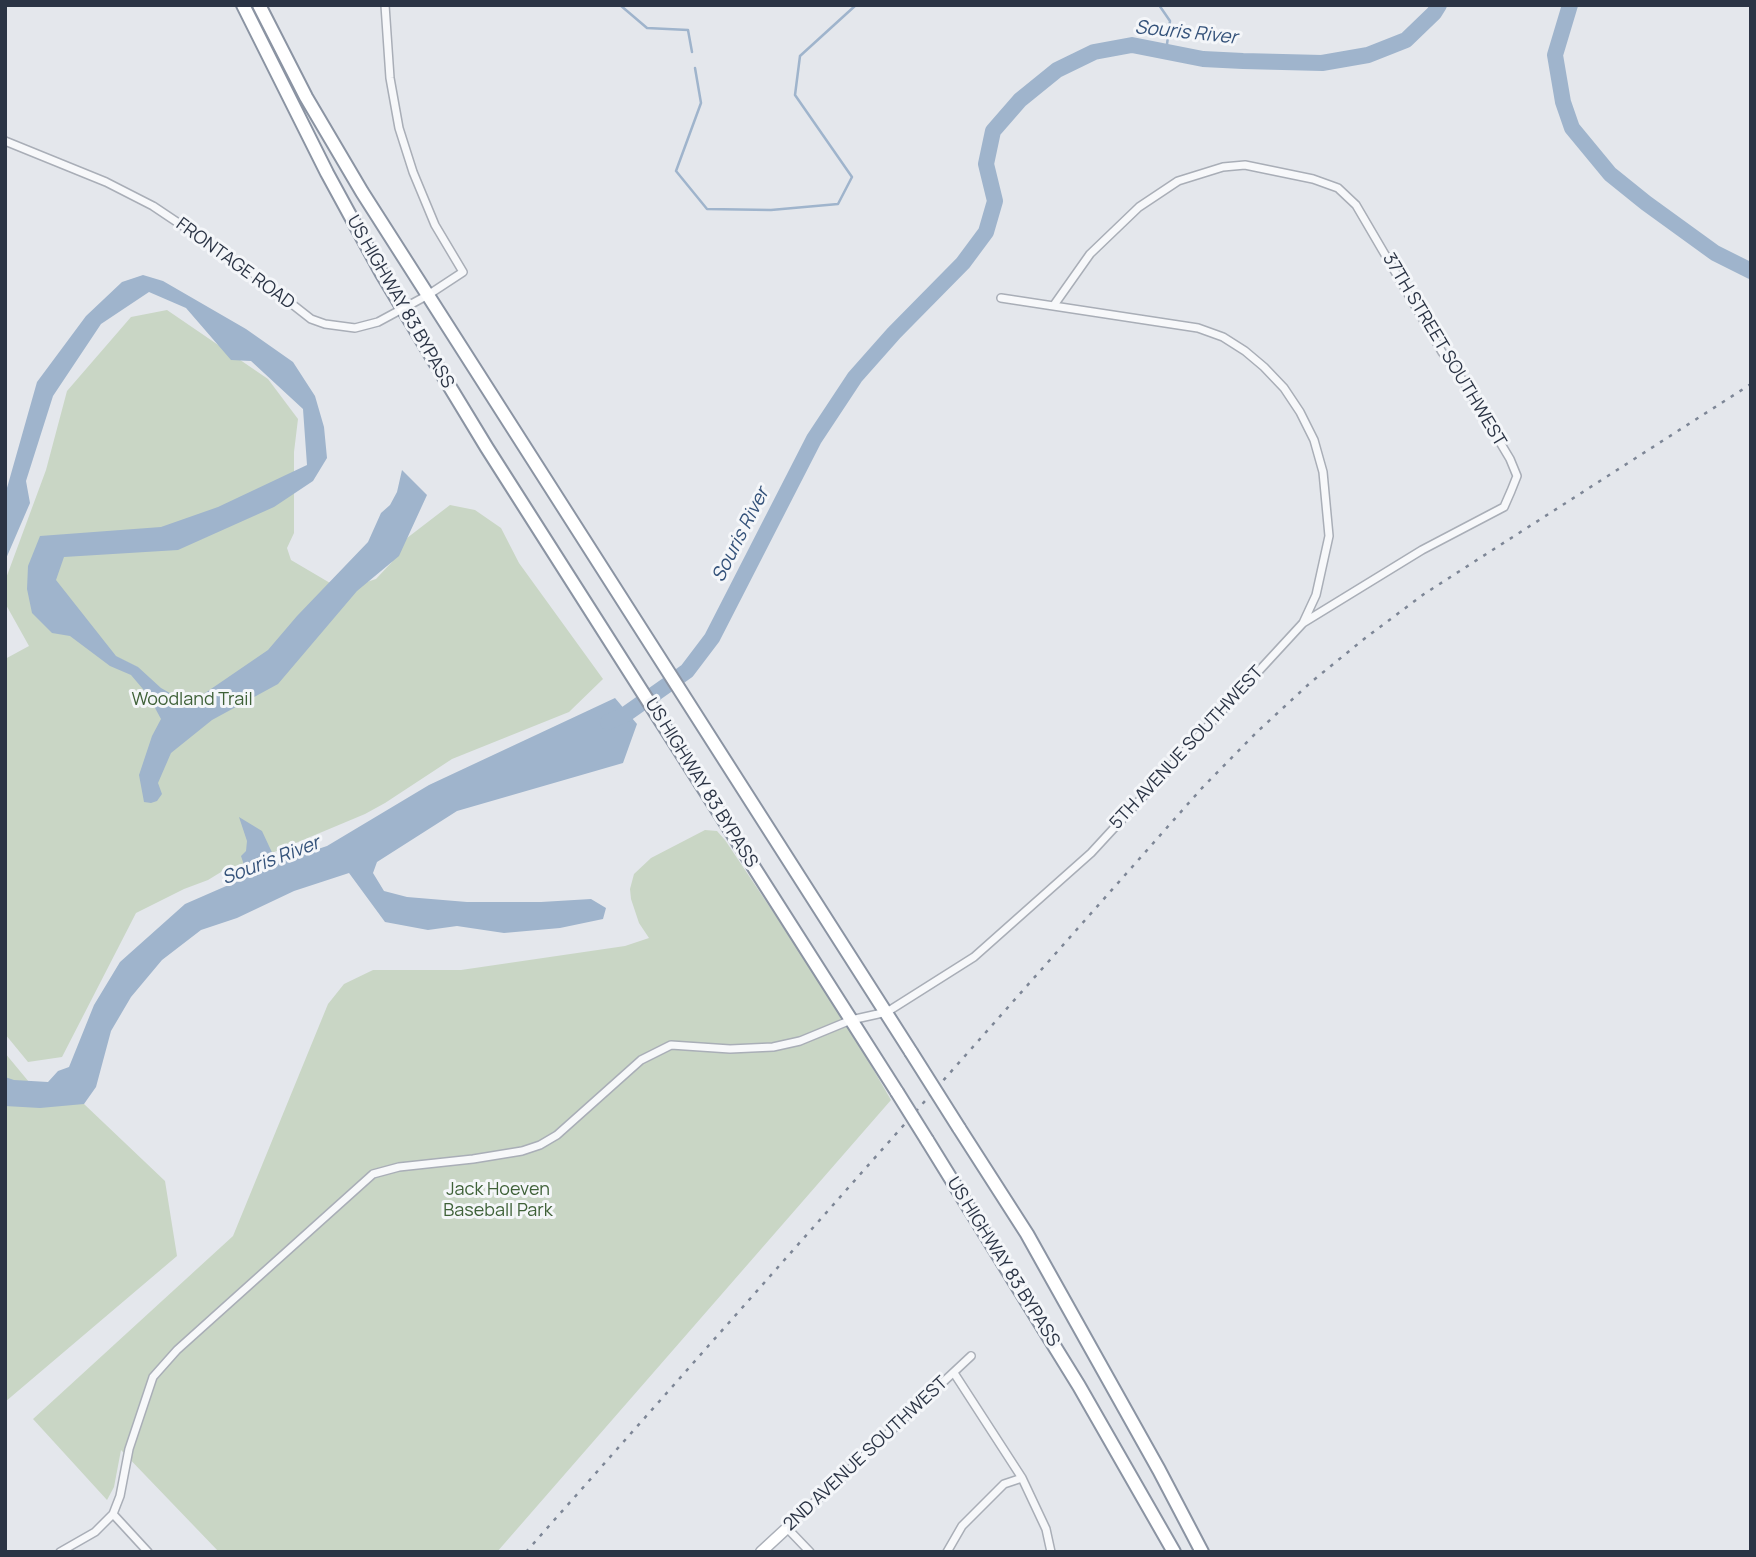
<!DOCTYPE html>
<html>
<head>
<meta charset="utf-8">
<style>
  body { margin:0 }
  #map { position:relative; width:1756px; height:1557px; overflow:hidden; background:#e4e7ec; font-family:Manrope,sans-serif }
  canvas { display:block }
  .frame { position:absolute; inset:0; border:7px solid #2b3445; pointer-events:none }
</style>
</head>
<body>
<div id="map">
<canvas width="1756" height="1557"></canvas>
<div class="frame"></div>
</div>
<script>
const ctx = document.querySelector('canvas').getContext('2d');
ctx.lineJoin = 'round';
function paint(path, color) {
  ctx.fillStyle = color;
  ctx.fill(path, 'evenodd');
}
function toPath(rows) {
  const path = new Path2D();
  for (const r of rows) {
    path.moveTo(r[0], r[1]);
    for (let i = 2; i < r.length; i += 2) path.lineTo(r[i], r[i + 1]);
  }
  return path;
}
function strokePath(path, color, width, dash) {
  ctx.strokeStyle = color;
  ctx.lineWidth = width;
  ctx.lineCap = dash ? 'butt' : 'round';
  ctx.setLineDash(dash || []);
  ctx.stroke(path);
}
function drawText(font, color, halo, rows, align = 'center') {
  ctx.font = font + ' Manrope,sans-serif';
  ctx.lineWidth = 6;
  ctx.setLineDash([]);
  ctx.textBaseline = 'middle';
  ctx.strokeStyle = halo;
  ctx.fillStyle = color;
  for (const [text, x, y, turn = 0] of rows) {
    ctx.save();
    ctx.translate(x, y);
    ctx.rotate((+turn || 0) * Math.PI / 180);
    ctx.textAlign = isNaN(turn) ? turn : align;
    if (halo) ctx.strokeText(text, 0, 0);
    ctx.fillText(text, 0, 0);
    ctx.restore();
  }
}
paint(toPath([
  [167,310,268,379,298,419,294,452,294,533,287,548,291,560,342,590,376,579,391,563,407,538,450,505,475,510,501,528,519,563,603,679,569,712,452,759,385,803,365,814,260,858,226,869,208,880,184,889,136,913,62,1057,28,1062,5,1034,5,659,29,646,5,603,5,581,46,470,67,391,131,317],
  [705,830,717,831,725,840,840,1012,891,1100,497,1552,219,1552,121,1450,114,1487,107,1500,33,1419,233,1236,328,1004,344,984,373,970,461,970,625,946,649,938,639,923,631,899,630,889,634,874,651,858],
  [5,1053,29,1082,84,1104,165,1181,177,1256,5,1402]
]), '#c9d6c5');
paint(toPath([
  [143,275,163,281,246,329,293,362,315,396,324,427,327,458,313,481,274,507,178,550,64,557,56,580,116,656,138,667,161,688,189,704,268,650,297,616,368,542,381,513,390,505,397,492,402,470,427,495,399,556,357,591,278,684,212,720,171,753,158,783,162,794,157,801,151,803,144,802,139,775,152,736,161,719,148,695,131,675,110,666,70,636,52,633,32,613,27,589,28,566,40,536,161,527,218,507,307,465,303,409,251,361,231,360,186,308,149,292,101,324,53,396,26,481,30,503,5,561,5,495,37,382,86,316,122,282],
  [615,698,637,724,623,763,457,811,377,862,373,873,384,891,407,897,467,902,541,902,591,899,606,908,603,919,560,928,504,933,457,926,428,930,385,922,349,873,294,891,237,918,201,930,162,960,131,997,111,1031,96,1087,84,1104,40,1108,5,1106,5,1077,14,1080,48,1082,58,1071,69,1067,94,1005,120,962,185,904,240,880,247,874,241,856,246,851,247,841,239,817,262,831,276,861,285,860,327,846,429,785]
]), '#9fb4cc');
strokePath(toPath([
  [620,5,647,28,688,30,692,52],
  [1159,5,1170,21,1166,52],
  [695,68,701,103,676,171,707,209,771,210,838,204,852,177,795,95,800,56,856,5]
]), '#9fb4cc', 2.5);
strokePath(toPath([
  [1570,5,1555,55,1563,102,1572,128,1610,174,1646,203,1715,253,1751,271],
  [608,722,626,714,687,671,712,638,814,439,855,377,894,333,963,263,986,232,995,201,986,164,993,131,1020,100,1057,70,1094,52,1132,45,1203,59,1243,61,1322,63,1368,55,1406,40,1434,13,1439,5]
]), '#9fb4cc', 16);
const street = toPath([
  [5,141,106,182,153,206,250,271,311,319,325,324,355,328,378,322,428,295,463,272,435,225,413,172,399,128,390,78,385,5],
  [1001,298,1198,328,1223,337,1245,351,1264,367,1284,388,1300,412,1314,440,1323,472,1329,536,1316,595,1303,623],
  [954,1373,1022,1478,1046,1529,1051,1552],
  [113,1514,148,1552],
  [60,1552,95,1532,113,1514,120,1496,129,1449,153,1377,177,1350,373,1174,399,1167,473,1159,522,1151,540,1145,557,1135,641,1060,671,1045,730,1049,773,1047,800,1041,851,1020,887,1012,974,957,1091,853,1303,623,1422,550,1504,507,1511,491,1517,476,1510,459,1464,382,1442,352,1356,205,1338,188,1313,179,1245,165,1223,167,1178,181,1139,207,1090,254,1054,305],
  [810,1552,787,1528,971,1356],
  [947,1552,962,1526,1004,1484,1022,1478]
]);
const secondary = toPath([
  [761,1552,787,1528]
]);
const highway = toPath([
  [243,5,327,173,382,274,436,364,487,448,897,1092],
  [259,5,306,97,362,192,911,1052],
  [959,1128,1027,1234,1159,1470,1202,1552],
  [927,1140,1079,1386,1174,1552]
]);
strokePath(street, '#a9aeb7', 10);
strokePath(secondary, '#a9aeb7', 13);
strokePath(highway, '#8b94a3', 16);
strokePath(street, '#f7f8fa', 7);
strokePath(secondary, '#fff', 10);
strokePath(highway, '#fff', 12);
strokePath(toPath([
  [526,1552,1202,788,1258,731,1310,683,1364,639,1424,594,1751,384]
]), '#7d8696', 2.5, [3.5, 7]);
const highwayBridge = toPath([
  [911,1052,959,1128],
  [897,1092,927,1140]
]);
strokePath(highwayBridge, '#8b94a3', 16, []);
strokePath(highwayBridge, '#fff', 12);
drawText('18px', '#2b3445', '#f4f6f9', [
  ["FRONTAGE ROAD",235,264,36],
  ["US HIGHWAY 83 BYPASS",400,302,60],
  ["37TH STREET SOUTHWEST",1444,350,59],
  ["5TH AVENUE SOUTHWEST",1187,748,-47],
  ["US HIGHWAY 83 BYPASS",701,783,58],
  ["US HIGHWAY 83 BYPASS",1003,1262,58],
  ["2ND AVENUE SOUTHWEST",866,1454,-43]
]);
drawText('18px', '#3f6138', '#f4f6f9', [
  ["Woodland Trail",192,700],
  ["Jack Hoeven",498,1190],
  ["Baseball Park",498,1211]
]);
drawText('italic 19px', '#34527a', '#f4f6f9', [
  ["Souris River",1186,33,6],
  ["Souris River",741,535,-63],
  ["Souris River",271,861,-21]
]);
</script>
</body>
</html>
